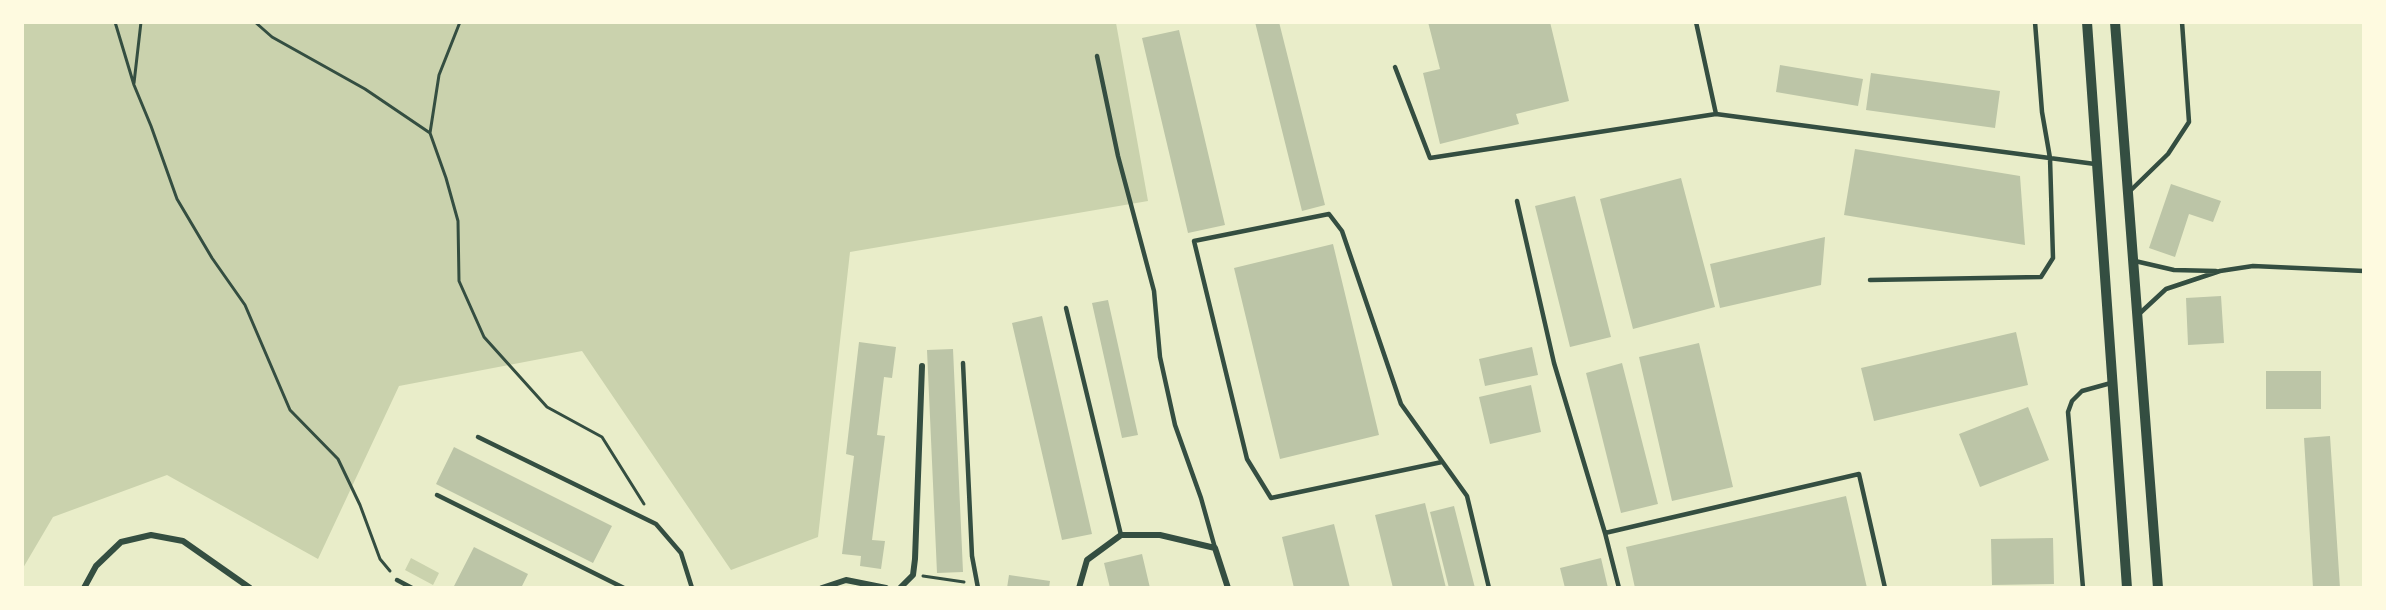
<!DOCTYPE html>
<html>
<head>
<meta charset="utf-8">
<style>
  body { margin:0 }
  #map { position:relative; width:2386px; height:610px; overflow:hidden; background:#e9edc9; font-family:"Source Sans 3",sans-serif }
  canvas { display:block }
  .frame { position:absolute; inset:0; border:24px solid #fefae0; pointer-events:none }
</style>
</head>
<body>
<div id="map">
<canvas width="2386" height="610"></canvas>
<div class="frame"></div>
</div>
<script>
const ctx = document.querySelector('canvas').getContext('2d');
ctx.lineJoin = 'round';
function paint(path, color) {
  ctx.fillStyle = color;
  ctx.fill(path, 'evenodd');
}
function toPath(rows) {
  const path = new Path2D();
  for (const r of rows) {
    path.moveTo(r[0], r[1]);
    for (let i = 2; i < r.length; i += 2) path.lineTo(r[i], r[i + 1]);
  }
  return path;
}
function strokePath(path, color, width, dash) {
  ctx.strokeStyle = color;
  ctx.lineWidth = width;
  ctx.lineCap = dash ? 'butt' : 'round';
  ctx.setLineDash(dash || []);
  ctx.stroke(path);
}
paint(toPath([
  [23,23,1116,23,1148,201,850,252,818,537,731,570,582,351,399,386,318,559,167,475,53,517,23,568],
  [411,558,439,573,433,585,405,570]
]), '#cad2ad');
paint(toPath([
  [1255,22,1279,22,1325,205,1302,211],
  [1428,22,1550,22,1569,101,1516,114,1519,124,1440,144,1423,73,1440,69],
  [1179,30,1225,225,1188,233,1142,38],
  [1780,65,1863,79,1858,106,1776,92],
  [1871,73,2000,91,1995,128,1866,110],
  [1855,149,2020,176,2025,245,1844,215],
  [1681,178,1715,307,1633,329,1600,199],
  [2171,184,2221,201,2213,222,2189,214,2175,257,2149,248],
  [1575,196,1611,337,1570,347,1535,206],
  [1825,237,1821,285,1720,308,1710,264],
  [1333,244,1379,435,1280,459,1234,268],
  [2221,296,2224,343,2188,345,2186,298],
  [1108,300,1138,435,1122,438,1092,303],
  [1042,316,1092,534,1062,540,1012,323],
  [2016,332,2028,385,1874,421,1861,368],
  [859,342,896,347,892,378,884,377,877,435,885,436,872,540,885,541,881,569,860,566,861,556,842,554,854,456,846,454],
  [1699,343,1733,487,1672,501,1639,357],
  [1532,347,1538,375,1485,386,1479,359],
  [953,349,963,572,937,573,927,350],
  [1622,363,1658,504,1621,513,1586,373],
  [2266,371,2321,371,2321,409,2266,409],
  [1531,385,1541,432,1490,444,1479,397],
  [2028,407,2049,460,1980,487,1959,434],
  [2330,436,2340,588,2313,588,2304,438],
  [454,447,612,526,593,563,436,484],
  [1846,496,1867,588,1635,588,1626,547],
  [1425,503,1446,588,1393,588,1375,515],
  [1454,506,1475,588,1449,588,1430,512],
  [1334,524,1350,588,1294,588,1282,537],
  [2053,538,2054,584,1992,585,1991,539],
  [474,547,528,574,521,588,453,588],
  [1142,554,1150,588,1110,588,1104,563],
  [1601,558,1608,588,1565,588,1560,568],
  [1009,575,1050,581,1049,588,1007,588]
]), '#bcc5a7');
strokePath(toPath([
  [115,22,134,85,151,126,177,199,212,258,245,305,290,410,338,459,360,505,380,559,390,571],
  [255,22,272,37,365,89,430,133],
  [460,22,439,75,430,133,446,178,458,221,459,281,484,337,547,407,602,437,644,504],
  [134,83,141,22],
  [923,576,964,582]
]), '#344e41', 3);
strokePath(toPath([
  [1696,22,1716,114],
  [1097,56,1118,156,1154,291,1160,357,1175,425,1201,498,1215,548],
  [1395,67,1430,158,1716,114,2095,164],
  [2129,192,2168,154,2189,122,2182,22],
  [1517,201,1554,363,1605,533,1619,588],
  [2135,261,2174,270,2216,271],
  [1870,280,2041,277,2053,258,2050,158,2042,112,2035,22],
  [1066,308,1121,535],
  [2139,314,2166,289,2220,271,2253,266,2364,271],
  [963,363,972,556,978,588],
  [478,437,656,524,681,553,692,588],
  [1442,462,1271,498,1247,459,1194,241,1329,214,1342,231,1401,404,1467,496,1489,588],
  [437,495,624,588],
  [1605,533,1859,474,1885,588],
  [397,580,412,588],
  [2083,588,2068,412,2072,401,2082,391,2111,383]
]), '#344e41', 4.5);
strokePath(toPath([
  [84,588,96,566,121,542,151,535,183,541,250,588],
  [822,588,846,580,886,588],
  [900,588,913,575,915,559,922,366],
  [1079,588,1087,560,1121,535,1160,535,1215,548,1228,588]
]), '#344e41', 6);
strokePath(toPath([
  [2087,22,2127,588],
  [2115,22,2158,588]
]), '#344e41', 10);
</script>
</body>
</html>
